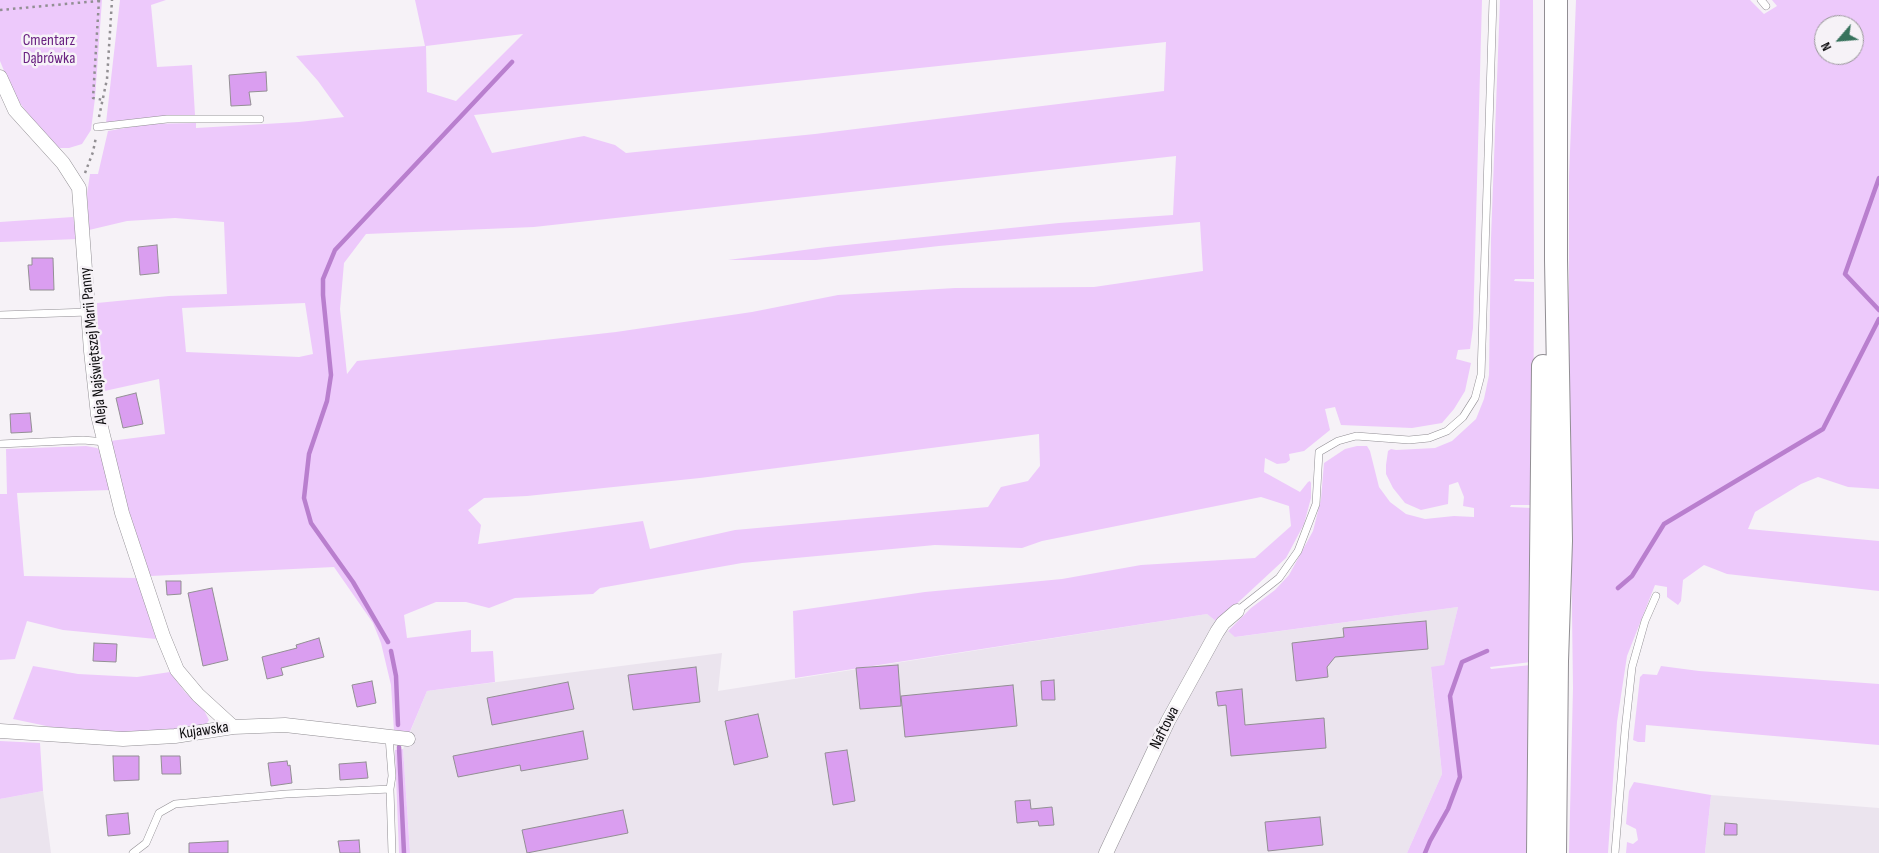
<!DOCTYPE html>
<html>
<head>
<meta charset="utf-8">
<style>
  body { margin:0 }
  #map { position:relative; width:1879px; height:853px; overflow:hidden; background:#f6f2f7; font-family:"Sofia Sans Condensed",sans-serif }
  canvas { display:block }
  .north { position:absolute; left:1814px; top:15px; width:50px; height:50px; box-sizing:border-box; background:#f6f2f7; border:1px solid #989699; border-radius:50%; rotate:243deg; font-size:14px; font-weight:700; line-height:20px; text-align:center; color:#0c0b0d }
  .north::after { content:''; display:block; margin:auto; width:18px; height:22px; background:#37725c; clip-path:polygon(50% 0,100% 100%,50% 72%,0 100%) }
</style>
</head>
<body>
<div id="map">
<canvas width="1879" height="853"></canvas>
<div class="north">N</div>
</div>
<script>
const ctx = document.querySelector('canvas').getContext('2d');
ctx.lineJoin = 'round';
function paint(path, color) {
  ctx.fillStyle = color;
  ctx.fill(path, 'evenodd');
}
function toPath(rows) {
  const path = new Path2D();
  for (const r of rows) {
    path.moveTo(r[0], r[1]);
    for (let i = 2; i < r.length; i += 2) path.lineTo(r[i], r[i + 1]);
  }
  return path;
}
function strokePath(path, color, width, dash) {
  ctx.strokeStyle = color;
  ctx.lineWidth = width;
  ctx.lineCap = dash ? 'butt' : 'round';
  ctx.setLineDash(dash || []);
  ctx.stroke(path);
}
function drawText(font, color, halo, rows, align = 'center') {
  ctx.font = font + ' "Sofia Sans Condensed",sans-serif';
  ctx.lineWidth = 5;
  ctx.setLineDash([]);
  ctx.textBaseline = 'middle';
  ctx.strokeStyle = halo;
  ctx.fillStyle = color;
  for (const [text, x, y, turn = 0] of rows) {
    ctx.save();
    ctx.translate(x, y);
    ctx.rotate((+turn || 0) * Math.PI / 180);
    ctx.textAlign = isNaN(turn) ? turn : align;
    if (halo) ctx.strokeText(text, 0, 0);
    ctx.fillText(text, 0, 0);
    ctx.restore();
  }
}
paint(toPath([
  [1458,607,1444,666,1431,668,1442,774,1407,853,410,853,403,749,427,691,722,653,718,691,1207,614,1236,637],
  [43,791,51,853,0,853,0,799],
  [1711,795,1879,808,1879,853,1705,853]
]), '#ebe4ee');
paint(toPath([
  [0,0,102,0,95,98,91,130,82,144,69,148,60,148,47,140,14,95,0,61],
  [120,0,166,0,151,5,157,67,192,65,195,115,106,123],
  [415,0,1482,0,1473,328,1470,349,1458,350,1456,359,1471,363,1465,391,1454,409,1442,423,1412,428,1341,425,1335,407,1325,409,1330,430,1304,451,1289,454,1290,460,1286,463,1277,464,1265,458,1264,472,1300,492,1308,482,1310,481,1311,483,1311,498,1304,524,1286,558,1217,622,1207,614,795,678,793,611,925,592,1062,579,1141,565,1255,558,1291,526,1289,506,1261,497,1042,541,1022,548,935,545,742,563,600,588,593,594,515,598,489,608,466,602,436,602,404,615,407,638,471,630,471,652,493,651,495,682,427,691,409,734,394,731,391,685,381,643,373,623,334,567,151,576,147,572,125,503,110,441,165,434,159,379,100,392,97,303,169,296,227,294,224,222,175,218,127,221,89,230,87,194,90,174,98,174,108,131,148,124,196,123,196,128,299,122,344,117,318,81,296,56,425,46],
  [523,34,456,101,427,92,426,46],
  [1166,42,1164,91,815,134,626,153,615,145,584,136,492,153,474,115],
  [1176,156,1173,215,1059,223,827,247,728,260,816,260,939,246,1200,222,1203,271,1094,287,955,288,838,295,752,312,616,332,357,361,347,374,340,309,344,263,366,234,534,227],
  [305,303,313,354,299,357,186,352,182,308],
  [1039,434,1040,466,1028,481,1001,487,988,507,735,530,650,549,643,521,478,544,481,525,468,510,484,498,527,496,700,478],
  [1500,0,1533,0,1534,279,1515,279,1514,281,1534,282,1533,505,1511,505,1510,507,1532,508,1531,662,1490,667,1491,669,1531,665,1528,853,1407,853,1442,774,1431,667,1444,665,1458,607,1235,637,1228,631,1251,608,1275,590,1289,575,1313,531,1321,499,1324,463,1345,449,1357,446,1367,446,1370,451,1379,487,1390,502,1406,514,1425,519,1454,516,1474,517,1474,508,1463,506,1464,497,1458,482,1449,485,1448,504,1421,510,1405,503,1393,488,1386,474,1386,465,1388,451,1391,449,1396,450,1435,448,1452,441,1476,419,1484,399,1489,375,1491,238],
  [1576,0,1750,0,1764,14,1777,6,1772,0,1879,0,1879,489,1848,487,1818,477,1801,484,1755,512,1748,529,1879,541,1879,591,1727,574,1704,565,1683,580,1681,601,1678,605,1667,597,1667,587,1655,585,1627,656,1617,722,1608,853,1569,853,1573,688,1569,392,1569,176],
  [1824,25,1854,25,1854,55,1824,55],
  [73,217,78,239,0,242,0,222],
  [86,446,97,448,102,452,111,490,17,493,24,576,137,578,156,639,63,630,27,621,15,659,0,660,0,494,7,494,6,449],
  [33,666,78,674,137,677,170,672,185,692,204,710,209,720,205,726,164,732,111,734,56,728,13,719],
  [1661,666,1699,671,1879,684,1879,745,1646,725,1645,742,1638,742,1633,740,1640,677,1643,674,1657,675],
  [0,741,40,743,43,791,0,799],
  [403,749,410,853,399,853,395,750],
  [1634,782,1711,795,1705,853,1626,853,1627,842,1633,844,1638,840,1636,829,1626,824,1629,791]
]), '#edc9fb');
strokePath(toPath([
  [1879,178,1845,274,1879,310],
  [1618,588,1632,576,1664,524,1823,429,1879,319],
  [388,642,353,582,311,523,304,498,309,454,327,401,331,375,323,295,323,279,335,250,512,62],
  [391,651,396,676,398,725],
  [399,747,404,853],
  [1425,853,1430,841,1448,809,1460,777,1450,696,1462,662,1487,651]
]), '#b97fce', 4.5);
const building = toPath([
  [266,72,267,91,249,92,251,105,231,106,229,75,266,72],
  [157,245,159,273,140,275,138,247,157,245],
  [32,258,53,258,54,290,30,290,28,265,32,265,32,258],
  [136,393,143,424,123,428,116,398,136,393],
  [30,413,32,432,11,433,10,414,30,413],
  [166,581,181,581,181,594,167,595,166,581],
  [212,588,228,660,203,666,188,593,212,588],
  [1426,621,1428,649,1335,657,1327,667,1328,677,1296,681,1292,643,1344,637,1343,628,1426,621],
  [319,638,324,657,281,668,283,675,267,679,262,657,297,648,296,645,319,638],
  [94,643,117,644,116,662,93,661,94,643],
  [898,665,901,706,860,709,856,668,898,665],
  [696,667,700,702,633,710,628,675,696,667],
  [1054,680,1055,700,1042,700,1041,681,1054,680],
  [372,681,376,703,357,707,352,685,372,681],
  [568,682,574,709,492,725,487,698,568,682],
  [1013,685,1017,726,905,737,901,696,1013,685],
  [1242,689,1245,725,1324,718,1326,748,1231,756,1226,705,1218,706,1216,692,1242,689],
  [758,714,768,757,734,765,725,721,758,714],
  [583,731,588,759,521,771,520,765,458,777,453,756,583,731],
  [847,750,855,801,833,805,825,753,847,750],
  [113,756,139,756,139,780,114,781,113,756],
  [161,756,180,756,181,774,162,774,161,756],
  [287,761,288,766,290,765,292,783,271,786,268,763,287,761],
  [366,762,368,778,340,780,339,764,366,762],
  [1030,800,1031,809,1052,807,1054,825,1039,826,1038,821,1017,823,1015,801,1030,800],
  [623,810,628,833,527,853,522,830,623,810],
  [128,813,130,834,108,836,106,815,128,813],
  [1320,817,1323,845,1268,851,1265,822,1320,817],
  [1725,823,1737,824,1737,835,1724,835,1725,823],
  [359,840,360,853,340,853,338,841,359,840],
  [228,841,228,853,189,853,189,843,228,841]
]);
paint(building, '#da9ef0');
strokePath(building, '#938f94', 1);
const lane = toPath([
  [1761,0,1766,6],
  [97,127,167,119,260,119],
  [0,315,89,312],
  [0,444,83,440,105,442],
  [1237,611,1279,578,1298,551,1316,504,1319,452,1338,441,1356,436,1409,440,1429,438,1447,431,1463,417,1475,398,1481,375,1493,0],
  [390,789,392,853],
  [133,853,146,843,159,813,175,804,286,794,390,789,392,776,389,737],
  [1615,853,1625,731,1632,667,1645,621,1656,596]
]);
const street = toPath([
  [0,77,15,110,63,163,79,188,91,351,98,415,122,513,163,636,177,670,198,695,233,727],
  [0,731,123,739,175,736,233,727,285,725,408,739],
  [1106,853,1168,721,1217,632,1223,623,1237,611]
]);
const primary = toPath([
  [1538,853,1543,366],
  [1555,853,1557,661,1561,541,1556,260,1556,0]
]);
strokePath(lane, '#918e93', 8);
strokePath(street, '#918e93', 15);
strokePath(primary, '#918e93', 24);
strokePath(toPath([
  [99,0,93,98,103,100],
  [0,10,98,1],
  [99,117,107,79,112,0],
  [85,173,93,152,96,137]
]), '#928f93', 2.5, [2.5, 4]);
strokePath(lane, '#fff', 7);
strokePath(street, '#fff', 14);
strokePath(primary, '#fff', 22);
drawText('16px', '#692181', '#f6f2f7', [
  ["Cmentarz",49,41],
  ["Dąbrówka",49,59]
]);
drawText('16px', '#0c0b0d', '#f6f2f7', [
  ["Aleja Najświętszej Marii Panny",94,346,-96],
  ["Naftowa",1165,728,-63],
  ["Kujawska",204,731,-8]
]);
</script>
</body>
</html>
